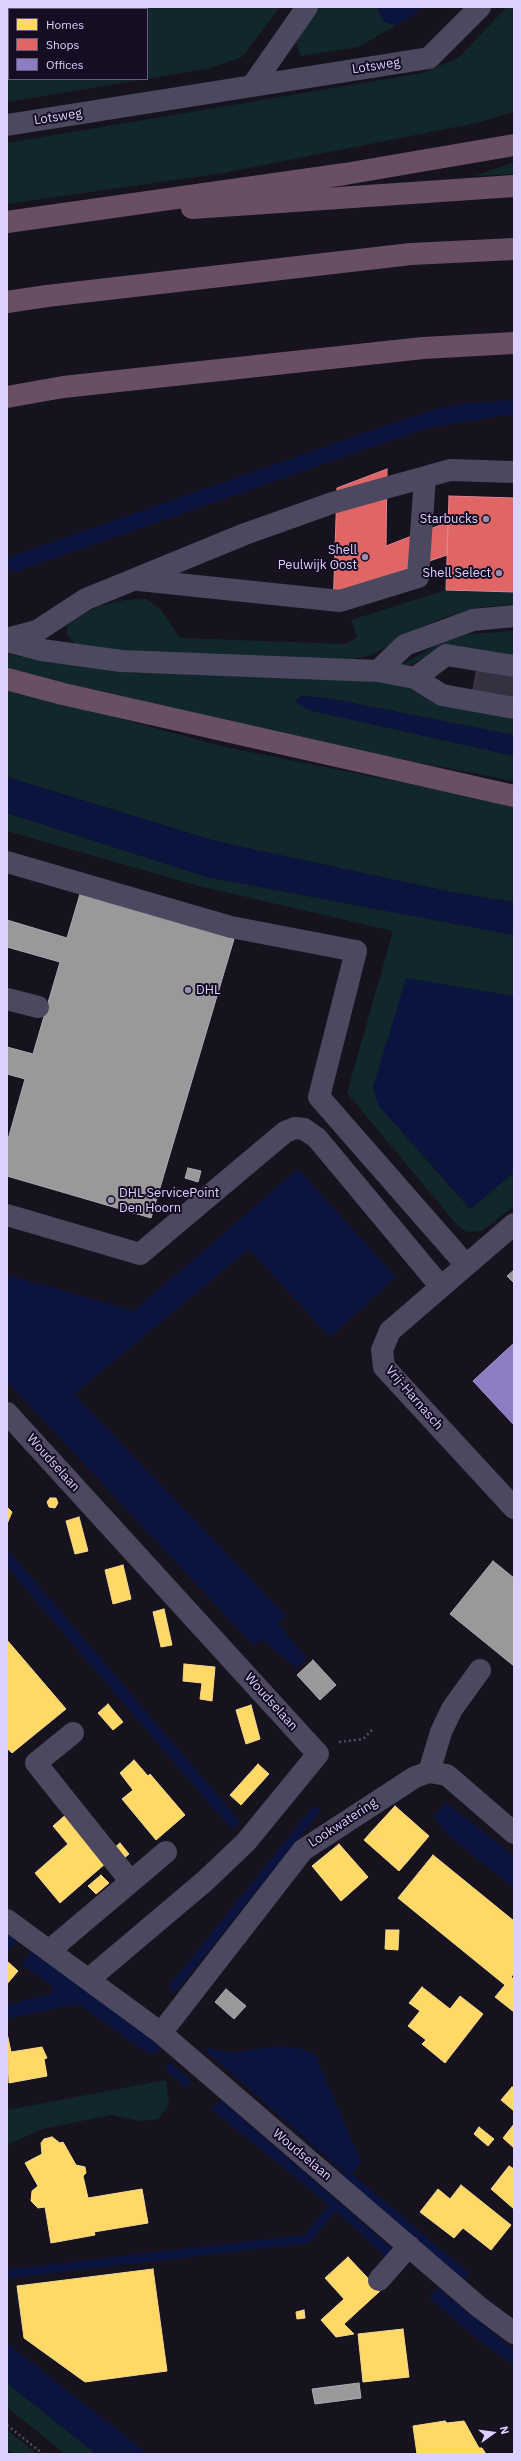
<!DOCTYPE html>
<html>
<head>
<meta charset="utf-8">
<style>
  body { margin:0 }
  #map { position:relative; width:521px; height:2461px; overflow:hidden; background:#16131e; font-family:"IBM Plex Sans",sans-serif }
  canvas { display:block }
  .frame { position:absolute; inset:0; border:8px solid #ddd0ff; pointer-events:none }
  .legend { position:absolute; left:8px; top:8px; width:140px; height:72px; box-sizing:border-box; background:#150e23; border:1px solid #655c7b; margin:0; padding:5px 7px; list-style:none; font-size:12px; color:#ddd0ff }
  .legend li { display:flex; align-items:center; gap:8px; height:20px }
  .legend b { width:20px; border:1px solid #655c7b }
  .north { position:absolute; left:473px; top:2413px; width:40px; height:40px; -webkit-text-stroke:3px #150e23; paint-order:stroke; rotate:76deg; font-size:11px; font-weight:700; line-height:16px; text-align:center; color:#ddd0ff }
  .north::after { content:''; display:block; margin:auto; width:14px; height:18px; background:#ddd0ff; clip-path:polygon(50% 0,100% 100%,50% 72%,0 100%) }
</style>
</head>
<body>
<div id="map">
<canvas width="521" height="2461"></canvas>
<div class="frame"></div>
<ul class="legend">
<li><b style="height:11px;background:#ffd966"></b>Homes</li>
<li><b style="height:11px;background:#e06666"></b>Shops</li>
<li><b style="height:11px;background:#8e7cc3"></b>Offices</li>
</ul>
<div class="north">N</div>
</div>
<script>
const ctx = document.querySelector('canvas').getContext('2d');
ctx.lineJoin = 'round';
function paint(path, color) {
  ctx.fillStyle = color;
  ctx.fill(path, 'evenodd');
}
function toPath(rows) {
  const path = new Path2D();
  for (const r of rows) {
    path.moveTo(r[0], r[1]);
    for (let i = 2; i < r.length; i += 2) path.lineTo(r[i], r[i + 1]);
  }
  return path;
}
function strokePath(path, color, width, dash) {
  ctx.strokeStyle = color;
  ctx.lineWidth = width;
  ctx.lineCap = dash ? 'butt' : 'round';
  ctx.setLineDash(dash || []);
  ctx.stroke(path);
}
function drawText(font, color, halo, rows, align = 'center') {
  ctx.font = font + ' "IBM Plex Sans",sans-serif';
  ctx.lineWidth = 4;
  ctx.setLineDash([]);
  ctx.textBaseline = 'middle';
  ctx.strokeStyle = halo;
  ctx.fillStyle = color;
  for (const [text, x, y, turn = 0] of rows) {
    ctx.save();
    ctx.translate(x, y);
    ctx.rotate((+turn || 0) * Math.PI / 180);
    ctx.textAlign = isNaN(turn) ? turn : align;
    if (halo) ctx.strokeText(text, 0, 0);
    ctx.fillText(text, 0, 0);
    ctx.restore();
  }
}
paint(toPath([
  [35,7,280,7,242,57,210,68,147,79,147,9,33,9],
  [320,7,377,7,384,22,396,25,359,47,301,56,296,42],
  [507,7,514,7,514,112,476,123,224,173,7,204,7,143,422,73,458,58],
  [9,31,9,79,146,79,7,102,7,32],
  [514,162,514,174,475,176],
  [446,590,514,592,514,604,483,607,448,616,421,627,372,655,347,660,124,652,76,645,67,634,67,627,73,620,99,606,125,600,146,599,162,611,180,638,346,644,357,637,351,620],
  [514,631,514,659,443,646,411,665,399,666,455,635],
  [7,654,71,665,137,673,202,672,388,682,409,685,433,702,514,718,514,735,327,698,301,696,304,708,317,712,514,756,514,781,282,736,7,670],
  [7,688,225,747,514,805,514,902,451,892,215,841,7,777],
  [7,813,207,877,514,935,514,996,488,992,373,1087,379,1106,470,1209,514,1172,514,1206,482,1231,467,1232,457,1225,347,1093,393,931,199,886,7,831],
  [166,2080,169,2105,158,2119,140,2121,111,2115,42,2129,7,2145,7,2110],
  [7,2383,96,2454,65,2454,7,2407],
  [7,2430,37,2454,14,2454,7,2449]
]), '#12272b');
paint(toPath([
  [377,7,422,7,412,16,396,25,384,22],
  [514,400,514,414,427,428,15,572,7,568,9,557,370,431,440,408,471,403],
  [301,696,327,698,514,735,514,756,317,712,304,708,295,701],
  [7,777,215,841,451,892,514,902,514,935,207,877,7,813],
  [406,978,514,996,514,1172,471,1209,379,1106,373,1087],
  [298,1169,396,1277,330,1337,249,1249,74,1394,286,1616,278,1623,307,1659,297,1668,261,1639,254,1646,7,1381,7,1275,134,1311],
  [7,1549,232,1812,240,1823,234,1829,221,1817,7,1567],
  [447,1803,514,1856,514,1888,449,1836,433,1816],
  [7,1931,18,1939,7,1953],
  [32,1951,98,1997,160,2047,158,2050,151,2055,78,2004,7,2019,7,2005,51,1994,52,1986,21,1964],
  [276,2046,300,2048,315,2054,361,2162,349,2177,205,2050,208,2048,232,2053],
  [221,2100,395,2251,388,2259,333,2208,211,2109],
  [438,2288,514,2350,514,2365,485,2345,429,2298],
  [7,2343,148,2454,96,2454,7,2383]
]), '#0a143e');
const homes = toPath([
  [50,1498,56,1498,58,1503,55,1508,49,1507,47,1502,50,1498],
  [7,1507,12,1512,7,1524,7,1507],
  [79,1517,88,1551,75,1554,66,1521,79,1517],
  [123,1565,131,1599,113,1604,105,1570,123,1565],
  [164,1609,172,1645,161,1647,153,1612,164,1609],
  [7,1640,66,1709,12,1753,7,1748,7,1640],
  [184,1664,215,1667,212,1701,200,1699,202,1683,183,1681,184,1664],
  [108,1704,123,1722,113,1730,98,1713,108,1704],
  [251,1705,260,1739,246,1744,236,1710,251,1705],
  [134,1760,148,1776,150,1774,185,1815,156,1840,122,1799,133,1790,120,1773,134,1760],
  [258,1764,269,1774,241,1805,230,1795,258,1764],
  [395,1806,429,1836,407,1862,372,1831,395,1806],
  [69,1812,106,1863,60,1903,35,1873,68,1844,53,1826,69,1812],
  [372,1831,407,1862,399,1871,364,1840,372,1831],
  [120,1843,129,1854,117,1864,108,1853,120,1843],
  [339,1844,368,1877,341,1901,312,1866,339,1844],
  [433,1855,514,1921,514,1973,511,1977,514,1979,514,2012,495,1997,505,1985,398,1898,433,1855],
  [101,1875,109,1883,96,1894,88,1886,101,1875],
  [386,1930,399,1930,398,1950,385,1949,386,1930],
  [7,1961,18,1971,7,1984,7,1961],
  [422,1987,450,2009,460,1996,483,2014,445,2063,422,2044,426,2040,408,2026,420,2011,409,2003,422,1987],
  [7,2033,11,2052,42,2047,47,2058,44,2059,47,2076,9,2083,7,2033],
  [512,2087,514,2088,514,2111,501,2100,512,2087],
  [514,2124,514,2148,503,2138,514,2124],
  [479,2127,494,2139,488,2146,474,2134,479,2127],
  [52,2137,60,2143,63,2142,76,2165,85,2167,86,2173,83,2176,88,2198,142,2189,148,2223,94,2232,95,2235,51,2243,45,2207,38,2208,31,2201,32,2191,38,2186,25,2163,42,2154,41,2143,44,2139,52,2137],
  [509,2166,514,2169,514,2209,491,2189,509,2166],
  [461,2185,511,2225,491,2250,463,2228,454,2238,420,2212,438,2189,450,2199,461,2185],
  [348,2257,380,2291,344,2324,354,2334,336,2337,321,2320,344,2299,325,2278,348,2257],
  [153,2269,167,2371,85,2382,24,2338,17,2286,153,2269],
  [304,2310,305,2318,297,2319,296,2312,304,2310],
  [403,2329,409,2377,363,2382,358,2334,403,2329],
  [445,2421,447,2423,464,2421,479,2448,482,2448,486,2454,417,2454,413,2426,445,2421]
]);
paint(homes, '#ffd966');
strokePath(homes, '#f5d694', 1);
const shops = toPath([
  [387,469,386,546,448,522,447,555,386,576,333,611,337,488,387,469],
  [449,496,514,498,514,592,446,590,449,496]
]);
paint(shops, '#e06666');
strokePath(shops, '#df8694', 1);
const offices = toPath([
  [514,1343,514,1425,473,1381,514,1343]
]);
paint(offices, '#8e7cc3');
strokePath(offices, '#a695d5', 1);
const industry = toPath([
  [80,894,234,939,151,1218,7,1176,7,1143,25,1079,7,1074,7,1047,33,1054,60,962,7,947,7,920,67,938,80,894],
  [188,1168,201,1171,198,1182,185,1178,188,1168],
  [514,1270,514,1283,507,1276,514,1270],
  [493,1561,514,1578,514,1666,450,1614,493,1561],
  [313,1660,336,1685,320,1700,297,1675,313,1660],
  [226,1989,246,2006,234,2019,215,2002,226,1989],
  [359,2383,361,2398,315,2404,312,2389,359,2383]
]);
paint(industry, '#999');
strokePath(industry, '#adaab8', 1);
strokePath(toPath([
  [174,1987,315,1811],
  [170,2068,186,2082],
  [349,2177,464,2275],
  [7,2274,307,2239,335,2205]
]), '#0a143e', 9);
const building = toPath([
  [478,664,514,671,514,714,470,705,478,664]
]);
paint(building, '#363140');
strokePath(building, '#443d52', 1);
strokePath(toPath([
  [339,1742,363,1739,372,1730],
  [7,2425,43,2454]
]), '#485160', 2.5, [2, 3]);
strokePath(toPath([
  [252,86,307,7],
  [7,125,429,58,480,7],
  [139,580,340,601,418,577,425,477],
  [7,639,37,631,86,599,101,593,245,534,332,503,450,470,514,472],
  [7,641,42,650,121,661,378,671,415,678,442,695,514,708],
  [378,671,405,645,473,620,514,616],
  [415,678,446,655,514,666],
  [7,862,231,927,356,951,319,1097,466,1265],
  [7,999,38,1007],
  [7,1215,140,1254,285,1132,295,1128,304,1129,317,1138,441,1287],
  [514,1224,390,1331,382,1350,384,1367,514,1508],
  [7,1413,318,1754,246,1842,205,1881,89,1979],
  [73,1733,36,1763,131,1882],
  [429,1772,441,1732,452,1709,480,1670],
  [7,1920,161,2033,479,2307,514,2333],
  [50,1950,166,1852],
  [161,2033,303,1850,415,1777,429,1772,447,1775,514,1833],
  [379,2280,409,2246]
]), '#4c485f', 22);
strokePath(toPath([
  [192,208,514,186],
  [7,222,345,174,514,145],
  [7,302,47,296,411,254,514,249],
  [7,397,63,387,423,348,514,343],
  [7,679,63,694,514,796]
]), '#684f65', 22);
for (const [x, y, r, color] of [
  [486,519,4,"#978eb0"],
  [365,557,4,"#978eb0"],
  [499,573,4,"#978eb0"],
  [188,990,4,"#978eb0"],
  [111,1200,4,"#978eb0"]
]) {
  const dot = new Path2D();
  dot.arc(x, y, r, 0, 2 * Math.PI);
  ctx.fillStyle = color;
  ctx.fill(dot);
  strokePath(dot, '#150e23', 1.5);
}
drawText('13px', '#ddd0ff', '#150e23', [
  ["Lotsweg",376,66,-9],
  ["Lotsweg",58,117,-9],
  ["Vrij-Harnasch",414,1398,49],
  ["Woudselaan",53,1463,48],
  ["Woudselaan",271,1702,48],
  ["Lookwatering",343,1823,-33],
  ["Woudselaan",302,2155,40]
]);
drawText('13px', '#ddd0ff', '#150e23', [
  ["Starbucks",478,519],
  ["Shell",357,550],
  ["Peulwijk Oost",357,565],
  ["Shell Select",491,573],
  ["DHL",196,990,"left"],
  ["DHL ServicePoint",119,1193,"left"],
  ["Den Hoorn",119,1208,"left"]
], 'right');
</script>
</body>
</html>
